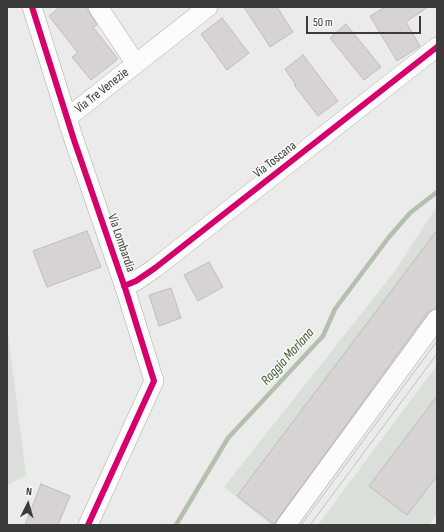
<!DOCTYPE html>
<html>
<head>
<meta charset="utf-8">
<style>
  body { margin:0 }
  #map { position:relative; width:444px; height:532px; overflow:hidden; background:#eaebea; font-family:"Sofia Sans Condensed",sans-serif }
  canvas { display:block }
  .frame { position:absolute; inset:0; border:8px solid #3a3b3a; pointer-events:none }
  .north { position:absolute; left:8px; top:484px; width:40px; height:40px; -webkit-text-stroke:3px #f7f9f6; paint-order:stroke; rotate:5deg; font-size:11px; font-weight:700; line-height:16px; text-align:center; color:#3a3b3a }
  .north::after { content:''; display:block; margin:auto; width:14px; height:18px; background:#3a3b3a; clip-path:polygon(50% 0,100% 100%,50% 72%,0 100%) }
  .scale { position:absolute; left:306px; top:16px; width:115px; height:18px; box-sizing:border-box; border:2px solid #3a3b3a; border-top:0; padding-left:5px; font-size:12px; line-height:14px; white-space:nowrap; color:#3a3b3a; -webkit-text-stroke:3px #f7f9f6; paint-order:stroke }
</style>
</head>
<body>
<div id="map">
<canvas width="444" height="532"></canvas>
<div class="frame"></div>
<div class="north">N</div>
<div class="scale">50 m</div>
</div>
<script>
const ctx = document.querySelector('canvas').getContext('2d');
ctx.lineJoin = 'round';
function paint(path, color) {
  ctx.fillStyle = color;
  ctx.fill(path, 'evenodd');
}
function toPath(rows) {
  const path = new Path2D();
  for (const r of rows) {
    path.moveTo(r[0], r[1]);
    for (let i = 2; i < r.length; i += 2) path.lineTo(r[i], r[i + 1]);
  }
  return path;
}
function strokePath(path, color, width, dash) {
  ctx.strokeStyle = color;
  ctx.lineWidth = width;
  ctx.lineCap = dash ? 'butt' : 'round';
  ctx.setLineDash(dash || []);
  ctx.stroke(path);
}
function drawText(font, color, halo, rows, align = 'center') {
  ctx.font = font + ' "Sofia Sans Condensed",sans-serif';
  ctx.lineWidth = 3;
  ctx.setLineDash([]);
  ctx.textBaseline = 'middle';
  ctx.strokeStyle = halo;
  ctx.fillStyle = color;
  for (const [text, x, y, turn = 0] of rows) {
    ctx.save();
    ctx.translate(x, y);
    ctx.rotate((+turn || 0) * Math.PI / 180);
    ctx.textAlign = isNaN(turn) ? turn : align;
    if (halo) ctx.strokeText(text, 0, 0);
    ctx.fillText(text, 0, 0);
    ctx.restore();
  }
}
paint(toPath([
  [437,206,437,327,293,525,271,525,224,487,395,271],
  [7,326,26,475,7,486],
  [437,365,437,515,429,525,318,525]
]), '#dbdfd9');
strokePath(toPath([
  [176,525,228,438,323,336,335,309,389,237,410,213,437,192]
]), '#b3c0ad', 4.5);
const building = toPath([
  [60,7,86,7,97,25,93,27,118,59,91,80,72,57,78,53,49,16,60,7],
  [244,7,277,7,293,32,270,47,244,7],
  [385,7,428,7,406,22,420,46,397,61,370,16,385,7],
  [222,18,249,53,227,70,201,34,222,18],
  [346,24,381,67,364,80,330,38,346,24],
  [303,55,338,101,318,116,294,85,296,85,285,69,303,55],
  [437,230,437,305,435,309,428,312,274,524,237,496,437,230],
  [87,231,101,267,47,287,33,251,87,231],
  [209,262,223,287,198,301,184,275,209,262],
  [171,288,181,318,159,326,149,295,171,288],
  [437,396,437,476,407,515,369,486,437,396],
  [41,484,70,496,58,525,25,525,41,484]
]);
paint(building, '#d7d2d3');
strokePath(building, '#bdbdbd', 1);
const minor = toPath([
  [32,7,74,140,126,291,154,381,88,525],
  [98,7,136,64],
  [67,118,208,7],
  [124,286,136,281,155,268,437,47],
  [286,525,437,319]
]);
strokePath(minor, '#abacab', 20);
strokePath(minor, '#fcfcfc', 19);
strokePath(toPath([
  [301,525,437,341],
  [310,525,437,354]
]), '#c0c1c0', 1);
strokePath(toPath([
  [32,7,74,140,126,291,154,381,88,525],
  [124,286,136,281,155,268,437,47]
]), '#d6006c', 6);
drawText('13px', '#3a3b3a', '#f7f9f6', [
  ["Via Tre Venezie",102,91,-38],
  ["Via Toscana",275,160,-38],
  ["Via Lombardia",121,243,71]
]);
drawText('italic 14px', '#425e34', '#f7f9f6', [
  ["Roggia Morlana",288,357,-48]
]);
</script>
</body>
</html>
